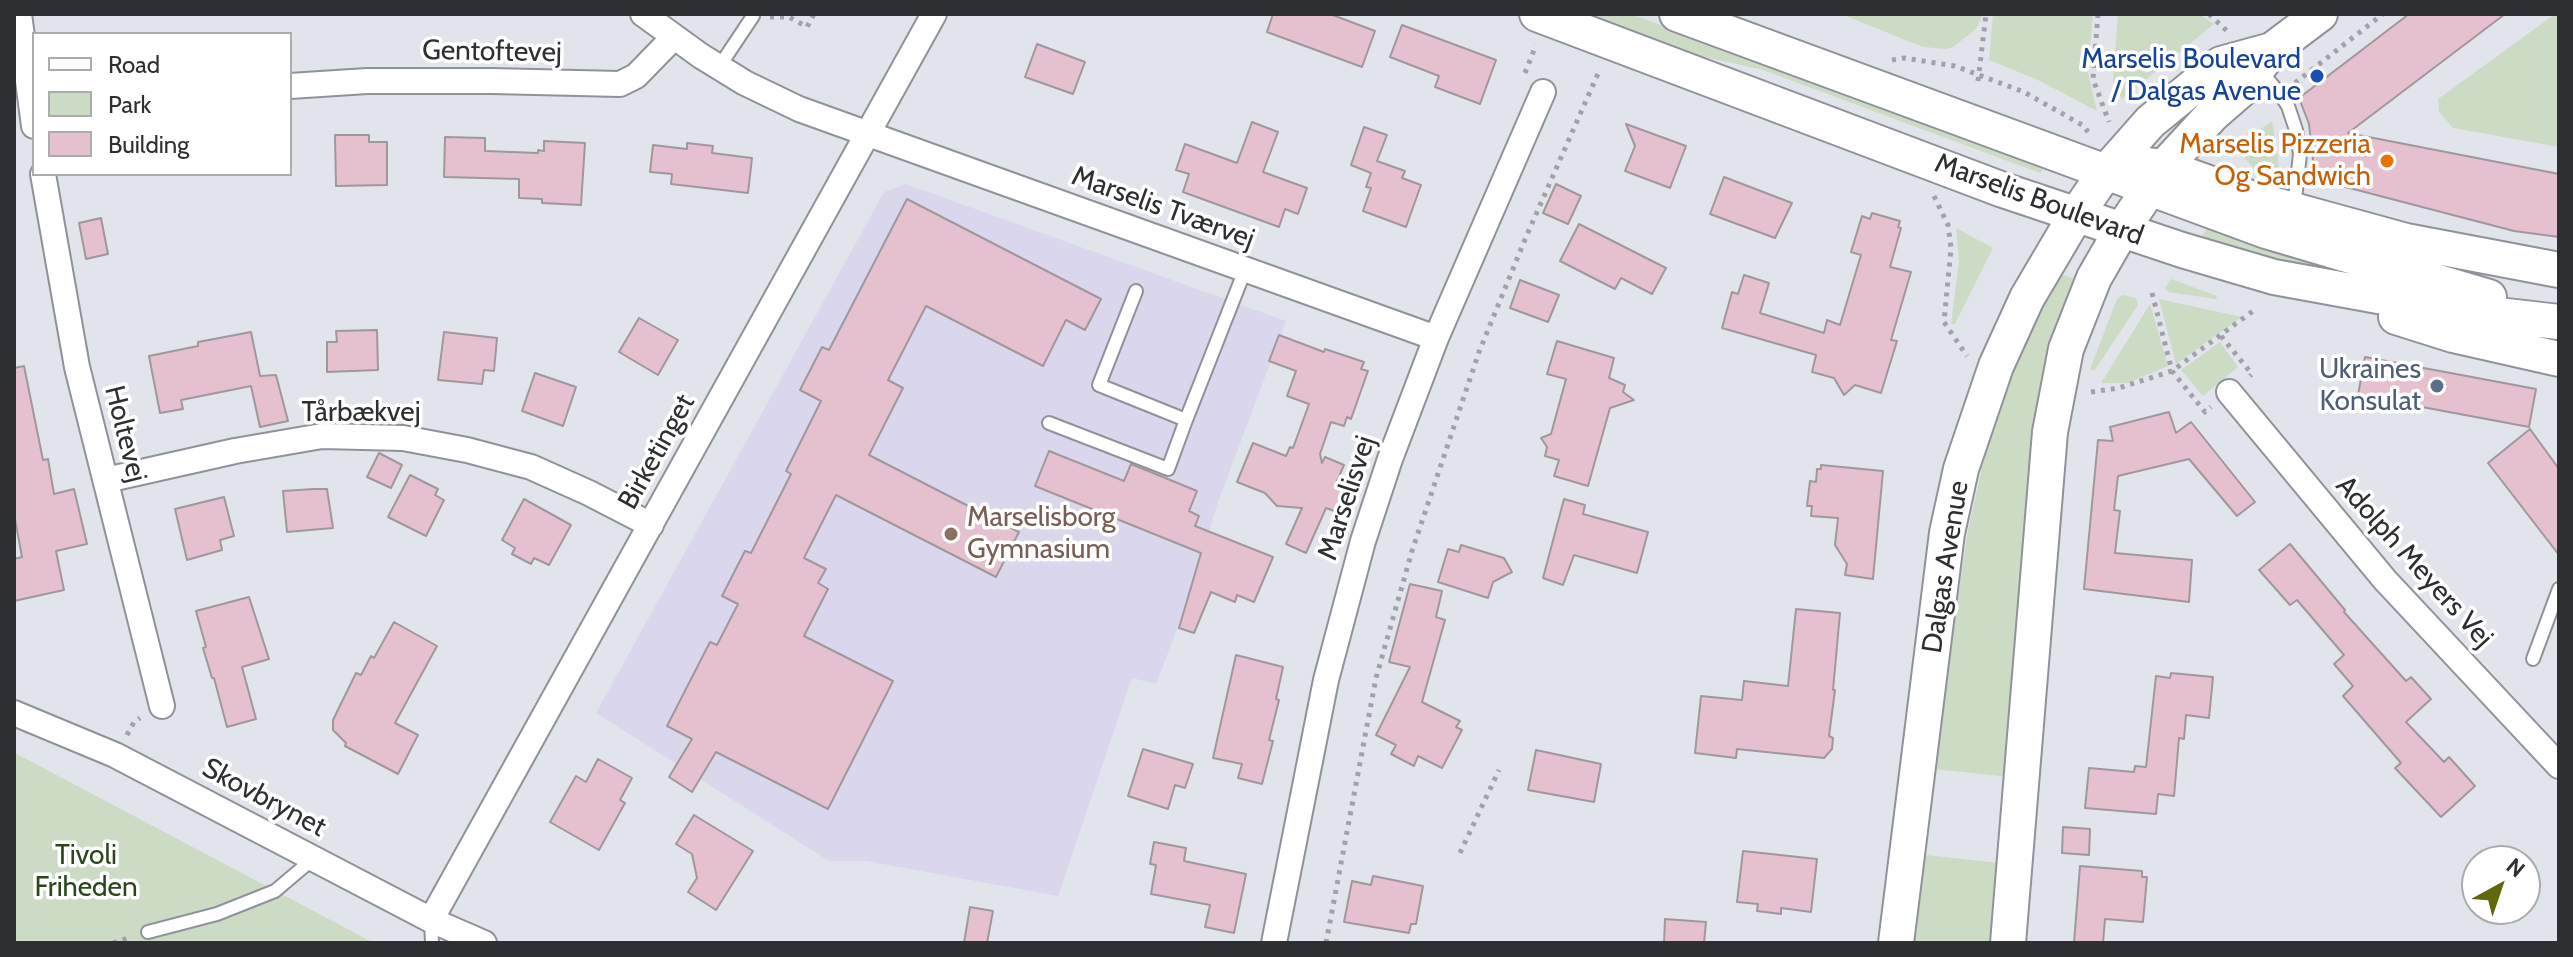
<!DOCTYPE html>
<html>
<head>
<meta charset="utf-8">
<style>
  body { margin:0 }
  #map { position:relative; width:2573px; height:957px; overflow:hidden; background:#e2e4ec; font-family:Cabin,sans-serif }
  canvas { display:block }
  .frame { position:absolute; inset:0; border:16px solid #2e2f32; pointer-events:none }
  .legend { position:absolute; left:32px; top:32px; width:260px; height:144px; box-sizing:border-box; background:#fff; border:2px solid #abacad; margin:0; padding:10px 14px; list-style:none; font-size:24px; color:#2e2f32 }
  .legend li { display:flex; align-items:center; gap:16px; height:40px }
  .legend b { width:40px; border:2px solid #abacad }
  .north { position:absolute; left:2461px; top:845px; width:80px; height:80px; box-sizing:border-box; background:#fff; border:2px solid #abacad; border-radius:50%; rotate:40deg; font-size:22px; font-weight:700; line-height:32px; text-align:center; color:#2e2f32 }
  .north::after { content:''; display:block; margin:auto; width:28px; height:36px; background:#60680b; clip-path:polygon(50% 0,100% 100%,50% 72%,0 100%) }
</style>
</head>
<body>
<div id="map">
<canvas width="2573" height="957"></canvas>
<div class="frame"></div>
<ul class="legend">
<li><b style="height:10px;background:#fff"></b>Road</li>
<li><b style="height:22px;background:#ccdbc4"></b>Park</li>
<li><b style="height:22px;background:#e5c1cf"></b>Building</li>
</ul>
<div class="north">N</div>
</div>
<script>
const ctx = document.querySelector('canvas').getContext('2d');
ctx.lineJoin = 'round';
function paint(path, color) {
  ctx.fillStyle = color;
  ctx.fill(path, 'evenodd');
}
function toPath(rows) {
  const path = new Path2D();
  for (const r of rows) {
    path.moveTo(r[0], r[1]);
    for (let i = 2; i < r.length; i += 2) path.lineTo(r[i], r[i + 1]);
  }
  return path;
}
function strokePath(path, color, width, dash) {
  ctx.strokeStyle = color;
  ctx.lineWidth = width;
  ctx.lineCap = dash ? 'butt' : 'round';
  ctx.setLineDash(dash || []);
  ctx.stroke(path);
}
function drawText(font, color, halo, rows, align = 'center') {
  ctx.font = font + ' Cabin,sans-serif';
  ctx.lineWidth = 7;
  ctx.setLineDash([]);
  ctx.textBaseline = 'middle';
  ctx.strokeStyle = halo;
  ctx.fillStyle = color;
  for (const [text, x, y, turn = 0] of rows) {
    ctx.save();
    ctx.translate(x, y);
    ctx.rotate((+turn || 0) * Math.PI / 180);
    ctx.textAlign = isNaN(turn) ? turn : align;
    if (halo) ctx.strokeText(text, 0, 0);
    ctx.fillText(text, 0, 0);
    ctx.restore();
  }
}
paint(toPath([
  [906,184,1286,321,1218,502,1186,606,1156,684,1132,678,1058,896,866,861,829,861,596,713,884,192]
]), '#dad7ed');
paint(toPath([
  [1587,14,1631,14,2045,167,2040,173,1763,70,1697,55],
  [1841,14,1983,14,1976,29,1953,47,1946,49,1923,47],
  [1993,14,2093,14,2088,73,2097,111,2038,80,1989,60],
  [2118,14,2199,14,2214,24,2122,99,2113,82],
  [2555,14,2559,14,2559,147,2453,128,2439,112,2438,99],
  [2272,121,2280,172,2252,167,2245,158,2244,147,2248,138],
  [2209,226,2382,279,2316,269,2201,237],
  [1956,228,1993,248,1955,324,1951,324,1959,261],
  [2057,273,2076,279,2046,360,2037,417,2009,777,1934,769,1967,535,1986,450,2028,329],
  [2171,279,2217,296,2216,299,2168,292,2165,288],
  [2122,295,2136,298,2138,305,2095,370,2090,369,2117,299],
  [2159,299,2242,317,2176,364],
  [2150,304,2168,366,2128,383,2101,383],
  [2220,342,2238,367,2203,396,2181,370],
  [14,753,15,753,374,943,14,943],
  [1925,855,2000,863,1994,943,1914,943]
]), '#ccdbc4');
const building = toPath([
  [1273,14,1330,14,1375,31,1362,67,1267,32,1273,14],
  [2409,14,2505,14,2348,133,2559,174,2559,237,2514,231,2315,179,2309,124,2299,98,2409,14],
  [1402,25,1496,60,1480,104,1435,87,1439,76,1390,57,1402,25],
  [1037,44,1085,62,1073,94,1025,77,1037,44],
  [1252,122,1278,132,1263,172,1307,188,1298,214,1285,209,1279,227,1183,192,1189,174,1176,170,1185,144,1237,163,1252,122],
  [1626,124,1686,146,1670,188,1625,171,1635,146,1626,124],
  [1364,127,1387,135,1377,161,1405,171,1402,178,1421,185,1406,227,1363,211,1371,188,1366,187,1371,173,1351,165,1364,127],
  [335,135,369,135,369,142,387,142,387,185,336,186,335,135],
  [445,137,485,138,485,151,538,153,538,150,544,151,544,141,585,143,581,205,542,203,542,199,519,198,519,179,444,177,445,137],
  [687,143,713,146,712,153,752,158,748,193,671,184,672,174,650,172,653,145,687,149,687,143],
  [1724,177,1792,203,1775,238,1710,214,1724,177],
  [1556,184,1581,196,1568,224,1543,213,1556,184],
  [907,199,1101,299,1085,330,1066,320,1043,366,926,306,888,380,903,388,869,455,1019,532,996,577,836,495,804,558,826,569,818,583,828,589,804,636,893,681,828,809,716,752,692,792,669,777,692,739,667,726,710,642,717,645,738,604,722,596,745,551,751,553,791,474,786,471,821,401,800,390,822,347,829,350,907,199],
  [1872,213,1900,221,1898,227,1901,228,1890,267,1911,272,1891,340,1897,341,1881,393,1855,385,1844,395,1834,378,1812,372,1816,355,1722,328,1732,292,1738,294,1744,275,1769,283,1760,313,1824,333,1827,320,1840,325,1861,255,1851,252,1862,216,1870,219,1872,213],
  [101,218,108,254,86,259,79,223,101,218],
  [1579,224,1666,268,1652,294,1621,278,1615,289,1560,261,1579,224],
  [1520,280,1559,295,1548,322,1510,308,1520,280],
  [639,318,678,340,658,375,619,352,639,318],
  [377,330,378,370,327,372,327,342,337,342,336,331,377,330],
  [251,332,260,376,276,375,288,421,260,427,251,386,181,400,183,409,160,413,149,356,198,346,198,342,251,332],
  [444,332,497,338,494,371,484,370,482,384,438,380,444,332],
  [1279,335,1324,352,1325,349,1364,362,1361,369,1368,371,1351,419,1347,417,1344,426,1331,422,1320,454,1322,463,1325,457,1344,465,1336,483,1349,488,1340,513,1326,508,1306,553,1286,544,1302,508,1277,506,1265,493,1237,482,1253,443,1286,456,1290,447,1293,448,1309,404,1287,396,1296,371,1269,361,1279,335],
  [1557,341,1614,358,1609,378,1625,385,1623,392,1634,400,1610,408,1588,486,1554,476,1559,460,1545,456,1547,447,1541,438,1551,434,1566,379,1547,374,1557,341],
  [2365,357,2536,389,2529,427,2358,395,2365,357],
  [24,366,43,460,48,459,54,494,74,489,87,544,56,551,64,590,14,601,14,559,22,557,14,514,14,368,24,366],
  [535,373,576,387,563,426,522,411,535,373],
  [2169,412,2176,433,2191,422,2255,502,2237,516,2189,459,2118,476,2114,510,2120,511,2115,553,2192,560,2189,602,2084,589,2098,440,2113,441,2110,427,2169,412],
  [2530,429,2559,469,2559,555,2488,463,2530,429],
  [1049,451,1124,481,1131,464,1197,491,1189,511,1199,516,1195,526,1273,557,1254,602,1237,595,1235,602,1211,592,1194,633,1179,628,1201,553,1035,486,1049,451],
  [379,453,402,465,391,488,367,477,379,453],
  [1821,465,1883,471,1873,579,1845,575,1847,564,1835,545,1838,518,1811,516,1812,506,1807,506,1810,481,1816,482,1817,469,1821,469,1821,465],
  [410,475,438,489,435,495,444,500,426,536,388,517,410,475],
  [314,489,327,489,333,528,287,532,283,491,314,489],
  [224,497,234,536,220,540,222,550,187,560,175,509,224,497],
  [524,499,571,525,549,565,534,558,531,564,512,554,515,548,502,540,524,499],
  [1564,499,1585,505,1583,514,1648,532,1637,573,1574,555,1563,585,1543,578,1564,499],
  [2290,544,2345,610,2344,612,2406,681,2411,677,2431,699,2406,722,2444,762,2449,757,2475,786,2441,817,2395,768,2401,763,2343,696,2353,686,2334,664,2344,655,2297,600,2290,605,2259,570,2290,544],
  [1461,545,1504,558,1512,572,1493,582,1488,598,1438,582,1448,549,1459,552,1461,545],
  [1410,584,1442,591,1436,617,1445,620,1422,702,1460,721,1456,727,1462,730,1442,768,1418,756,1414,766,1391,754,1396,745,1376,735,1410,667,1389,662,1410,584],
  [249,597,269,659,242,667,256,719,227,727,214,678,212,678,203,648,206,647,196,611,249,597],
  [1796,609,1840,613,1833,690,1835,690,1829,736,1833,738,1832,749,1824,758,1737,749,1736,758,1695,753,1701,696,1742,700,1744,681,1788,686,1796,609],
  [394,622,437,646,395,723,418,735,398,774,345,746,346,743,333,730,333,720,356,673,361,675,371,656,374,658,394,622],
  [1236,655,1283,667,1276,699,1279,700,1269,740,1273,741,1262,784,1238,778,1242,764,1213,758,1236,655],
  [2171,673,2213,677,2209,718,2186,715,2184,739,2179,738,2174,796,2158,794,2156,814,2085,808,2089,768,2134,772,2135,766,2146,767,2156,676,2170,678,2171,673],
  [1143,749,1193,764,1185,788,1175,785,1168,809,1128,796,1143,749],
  [1536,750,1601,764,1594,802,1528,790,1536,750],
  [598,759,632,778,620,800,625,803,599,850,550,822,576,776,586,782,598,759],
  [694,815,753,851,716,910,688,892,697,878,692,854,676,844,694,815],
  [2063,827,2090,829,2089,855,2062,853,2063,827],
  [1154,842,1186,848,1184,861,1246,874,1234,933,1205,927,1210,905,1151,894,1156,865,1150,864,1154,842],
  [1743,851,1817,859,1811,912,1781,908,1781,914,1757,911,1758,904,1737,902,1743,851],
  [2080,866,2142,871,2142,877,2147,877,2143,922,2105,919,2103,943,2074,943,2080,866],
  [1373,876,1423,886,1416,924,1411,924,1409,933,1344,922,1352,881,1371,885,1373,876],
  [970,907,993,911,987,943,964,943,970,907],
  [1665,919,1706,922,1704,943,1664,943,1665,919]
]);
paint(building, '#e5c1cf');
strokePath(building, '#a0979b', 2);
const lane = toPath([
  [719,67,753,16],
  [2260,70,2280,94,2288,106,2296,130,2300,154,2294,208],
  [1136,291,1099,385,1186,420,1245,270],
  [1049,423,1168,469,1186,420],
  [2533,659,2559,589],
  [431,920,432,943],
  [148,932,217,914,275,891,314,858]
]);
const street = toPath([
  [19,14,34,126],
  [643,14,701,56,745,83,799,109,1436,338],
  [290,86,367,81,492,81,620,84,636,76,674,37],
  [43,174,77,367,162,706],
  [2229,392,2385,580,2559,766],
  [106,480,235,451,322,436,403,438,467,450,531,467,589,493,651,525],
  [14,713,115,755,431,920,484,943],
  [431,920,934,14],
  [1274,943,1326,680,1363,541,1390,459,1436,338,1543,92]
]);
const secondary = toPath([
  [1537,14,2003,190,2182,250,2274,277,2455,310,2559,322],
  [1677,14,2266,231,2489,297],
  [2146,165,2164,167,2253,199,2406,241,2559,270],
  [2396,317,2453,335,2559,359],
  [1896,943,1947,533,1961,469,1996,366,2027,298,2076,215,2105,173,2150,122,2221,64,2272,50],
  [2008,943,2050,432,2066,349,2094,278,2121,231,2164,167,2212,115,2242,89,2272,50,2320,14]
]);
strokePath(lane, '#909299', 16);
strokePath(street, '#909299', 28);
strokePath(secondary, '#909299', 38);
strokePath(toPath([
  [2098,14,2093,79,2109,122],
  [2209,14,2228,32],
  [770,17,789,17,807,27,814,14],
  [1892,60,1904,58,1955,66,2024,92,2084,126,2088,132],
  [1525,73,1536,45],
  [1978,81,1986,14],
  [2295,83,2383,14],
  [1934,196,1948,225,1951,248,1944,322,1967,356],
  [2152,293,2172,371,2205,412,2211,407],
  [2221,336,2252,374,2250,376],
  [2091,392,2119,388,2172,371,2253,311],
  [127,735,134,722,140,718],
  [1460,853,1499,770],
  [113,943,131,937],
  [1326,943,1376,678,1412,551,1479,352,1526,237,1600,69]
]), '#a0a2a8', 5, [4, 6]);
strokePath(lane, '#fff', 12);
strokePath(street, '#fff', 24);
strokePath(secondary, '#fff', 34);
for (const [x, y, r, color] of [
  [2317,76,8,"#1a4fb4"],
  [2387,161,8,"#e8710a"],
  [2437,386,8,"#5c6f8a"],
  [951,534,8,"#8d6e63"]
]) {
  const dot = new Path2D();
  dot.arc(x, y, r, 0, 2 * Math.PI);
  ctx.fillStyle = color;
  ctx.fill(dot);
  strokePath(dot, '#fff', 3);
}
drawText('28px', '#2e2f32', '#fff', [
  ["Gentoftevej",492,52,1],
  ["Marselis Boulevard",2039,200,20],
  ["Marselis Tværvej",1163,208,20],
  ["Tårbækvej",361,413],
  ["Holtevej",125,434,76],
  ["Birketinget",657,452,-61],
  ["Marselisvej",1347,498,-72],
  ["Adolph Meyers Vej",2414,562,48],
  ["Dalgas Avenue",1946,567,-81],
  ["Skovbrynet",264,798,28]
]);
drawText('28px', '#164399', '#fff', [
  ["Marselis Boulevard",2301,60],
  ["/ Dalgas Avenue",2301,92]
], 'right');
drawText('28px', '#c56008', '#fff', [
  ["Marselis Pizzeria",2371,145],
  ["Og Sandwich",2371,177]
], 'right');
drawText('28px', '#4e5e75', '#fff', [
  ["Ukraines",2421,370],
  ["Konsulat",2421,402]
], 'right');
drawText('28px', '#785e54', '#fff', [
  ["Marselisborg",967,518],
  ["Gymnasium",967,550]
], 'left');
drawText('28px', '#2a461b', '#fff', [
  ["Tivoli",86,856],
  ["Friheden",86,888]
]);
</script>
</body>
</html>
